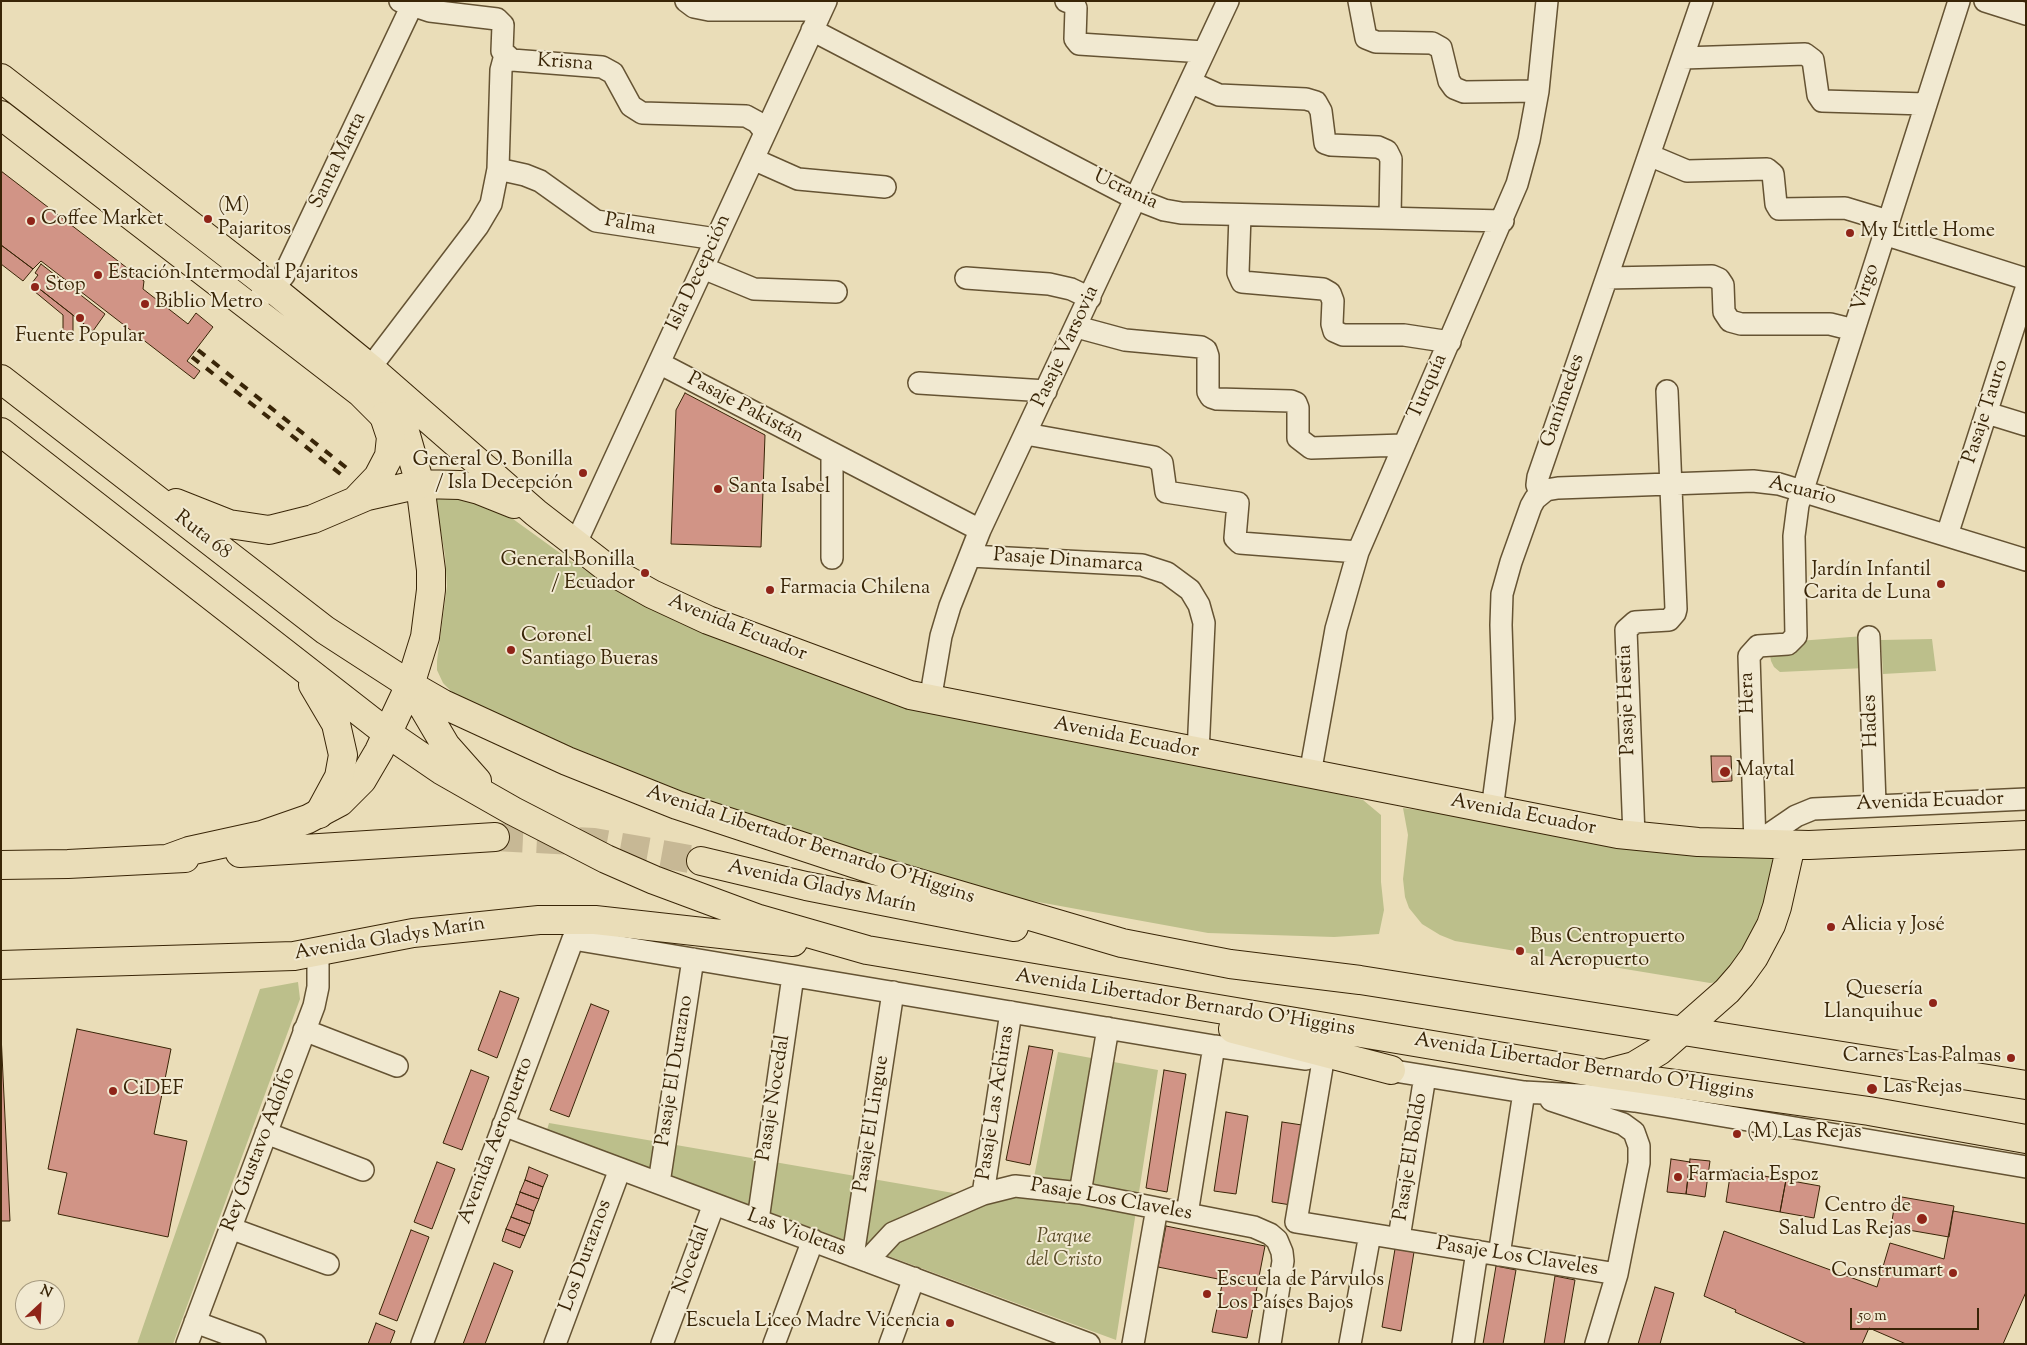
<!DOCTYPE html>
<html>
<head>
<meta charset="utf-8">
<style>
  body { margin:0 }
  #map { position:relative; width:2027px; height:1345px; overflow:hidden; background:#eaddb8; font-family:"Sorts Mill Goudy",serif }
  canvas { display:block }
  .frame { position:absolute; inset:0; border:2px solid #392507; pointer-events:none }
  .north { position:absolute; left:15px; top:1280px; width:50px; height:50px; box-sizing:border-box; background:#f1e9d1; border:1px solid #a79b80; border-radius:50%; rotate:25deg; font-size:14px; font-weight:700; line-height:20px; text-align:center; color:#392507 }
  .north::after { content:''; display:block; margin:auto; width:18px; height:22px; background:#8f2418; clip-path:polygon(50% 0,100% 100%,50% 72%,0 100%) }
  .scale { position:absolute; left:1850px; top:1308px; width:129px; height:22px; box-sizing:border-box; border:2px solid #392507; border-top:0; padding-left:6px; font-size:15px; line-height:18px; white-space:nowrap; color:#392507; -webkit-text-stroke:4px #f1e9d1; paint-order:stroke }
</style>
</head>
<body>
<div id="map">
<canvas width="2027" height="1345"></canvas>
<div class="frame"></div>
<div class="north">N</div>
<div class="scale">50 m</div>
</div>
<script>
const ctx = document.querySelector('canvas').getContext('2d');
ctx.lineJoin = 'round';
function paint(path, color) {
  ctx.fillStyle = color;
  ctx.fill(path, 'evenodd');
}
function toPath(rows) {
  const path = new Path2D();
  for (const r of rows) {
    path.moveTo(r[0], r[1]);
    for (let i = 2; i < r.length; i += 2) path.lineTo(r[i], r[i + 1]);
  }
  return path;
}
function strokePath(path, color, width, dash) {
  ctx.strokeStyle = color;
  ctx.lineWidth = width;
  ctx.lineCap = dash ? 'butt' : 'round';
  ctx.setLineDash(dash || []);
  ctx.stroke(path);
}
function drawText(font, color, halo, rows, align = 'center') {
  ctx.font = font + ' "Sorts Mill Goudy",serif';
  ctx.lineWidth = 4;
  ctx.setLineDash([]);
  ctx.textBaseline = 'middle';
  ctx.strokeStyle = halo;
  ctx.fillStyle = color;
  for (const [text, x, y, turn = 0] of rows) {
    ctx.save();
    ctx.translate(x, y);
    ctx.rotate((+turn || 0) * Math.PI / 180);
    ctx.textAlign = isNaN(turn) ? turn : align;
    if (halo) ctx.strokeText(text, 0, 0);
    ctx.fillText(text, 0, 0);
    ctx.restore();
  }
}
paint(toPath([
  [438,496,457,496,502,511,571,561,613,588,702,632,1363,800,1381,815,1381,882,1384,910,1379,934,1334,937,1208,933,989,893,713,809,563,750,456,696,443,683,437,670,437,661,447,586,445,555,435,499],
  [1864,636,1865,668,1780,672,1774,667,1771,661,1770,655,1785,642],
  [1932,639,1936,671,1883,674,1881,640],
  [1403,808,1774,857,1776,869,1748,944,1718,982,1710,983,1455,941,1440,935,1422,924,1409,908,1405,897,1403,879,1408,835],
  [298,982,300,999,173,1344,137,1344,260,989],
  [1058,1052,1158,1070,1116,1340,547,1130,549,1123,965,1195,1031,1193]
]), '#bcbf8b');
const building = toPath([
  [1,171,144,281,143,289,188,324,196,313,213,327,187,361,200,371,194,379,41,261,33,269,1,245,1,171],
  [1,245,33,269,23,281,1,264,1,245],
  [41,264,105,314,93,331,32,283,38,275,35,273,41,264],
  [37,287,73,315,73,333,63,333,63,315,34,291,37,287],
  [685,393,765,435,761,547,671,544,676,410,685,393],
  [1711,756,1731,756,1732,781,1712,782,1711,756],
  [500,991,519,998,497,1058,478,1050,500,991],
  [591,1004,609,1011,569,1117,550,1110,591,1004],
  [77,1029,171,1049,154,1134,187,1141,168,1237,58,1214,67,1173,48,1169,77,1029],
  [1,1034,10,1221,1,1221,1,1034],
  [1029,1046,1053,1050,1030,1165,1006,1160,1029,1046],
  [471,1070,489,1077,462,1150,443,1143,471,1070],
  [1164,1070,1186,1074,1167,1192,1146,1188,1164,1070],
  [1226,1112,1248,1116,1236,1194,1214,1191,1226,1112],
  [1282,1122,1302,1125,1291,1205,1272,1202,1282,1122],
  [1671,1159,1690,1162,1686,1194,1667,1192,1671,1159],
  [1690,1159,1710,1161,1705,1197,1686,1194,1690,1159],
  [437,1162,455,1169,432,1229,414,1222,437,1162],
  [529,1167,548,1175,543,1187,525,1180,529,1167],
  [1731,1170,1786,1180,1780,1212,1726,1202,1731,1170],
  [525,1180,543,1187,539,1199,520,1192,525,1180],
  [1786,1180,1820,1186,1814,1218,1780,1212,1786,1180],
  [520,1192,539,1199,534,1211,516,1204,520,1192],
  [1896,1196,1954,1206,1949,1237,1891,1227,1896,1196],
  [516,1204,534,1211,530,1224,511,1217,516,1204],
  [1953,1211,2026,1224,2026,1292,2003,1344,1906,1344,1869,1328,1862,1344,1807,1344,1735,1312,1736,1310,1704,1296,1724,1231,1877,1287,1890,1243,1944,1259,1953,1211],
  [511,1217,530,1224,525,1236,506,1229,511,1217],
  [1166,1226,1265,1246,1247,1338,1212,1332,1223,1280,1158,1267,1166,1226],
  [506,1229,525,1236,520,1248,502,1241,506,1229],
  [411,1230,429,1237,397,1321,379,1314,411,1230],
  [1395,1249,1414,1252,1401,1331,1382,1327,1395,1249],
  [494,1263,513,1271,485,1344,463,1344,494,1263],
  [1496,1266,1516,1270,1503,1344,1483,1344,1496,1266],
  [1555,1276,1575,1280,1564,1344,1544,1344,1555,1276],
  [1655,1287,1674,1293,1660,1344,1638,1344,1655,1287],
  [376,1323,395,1331,390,1344,368,1344,376,1323]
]);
paint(building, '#d19486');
strokePath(building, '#392507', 1);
strokePath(toPath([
  [495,837,594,842,701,861]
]), '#c7b895', 28, [28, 14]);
const minor = toPath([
  [400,1,430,11,497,19,503,25,502,51,512,60,602,67,613,73,631,106,642,113,746,116,757,122,765,132],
  [686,1,694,7,709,10,821,10],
  [1066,1,1074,4,1076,8,1075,39,1079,44,1204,52],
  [1359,1,1366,38,1376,42,1432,43,1441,48,1449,81,1454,88,1464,92,1538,91],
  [1985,1,2026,14],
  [812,30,1136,199,1164,210,1181,213,1503,221],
  [1683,58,1805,54,1813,60,1818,95,1822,101,1926,104],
  [1190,82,1219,95,1306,99,1316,102,1321,111,1325,143,1331,145,1378,147,1387,151,1391,159,1390,218],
  [1649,155,1687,171,1767,169,1773,174,1776,204,1779,209,1845,208,1888,221],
  [753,159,798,179,885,187],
  [498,169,525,175,540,181,596,221,716,239],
  [1240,215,1238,273,1242,282,1323,289,1330,293,1333,301,1332,324,1334,331,1343,335,1404,335,1450,342],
  [1884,234,2026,279],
  [703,268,754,289,836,292],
  [966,278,1049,284,1071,289,1090,298],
  [1607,278,1712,276,1719,279,1723,285,1724,312,1730,321,1741,324,1830,324,1854,330],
  [261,296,273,289,284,275,414,1],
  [1077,327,1125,340,1201,347,1206,350,1208,356,1208,392,1211,397,1217,399,1291,401,1296,403,1298,408,1298,438,1311,448,1403,445],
  [659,363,980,530],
  [370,368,478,226,491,204,498,169,501,70,505,55],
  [919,383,1046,391],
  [1987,413,2026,425],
  [1026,434,1154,457,1162,463,1166,492,1238,503,1235,538,1240,543,1358,552],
  [832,454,832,558],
  [1540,494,1537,485,1538,477,1702,1],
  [1947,535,2026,289],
  [575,545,826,1],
  [970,556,1142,565,1167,573,1190,590,1199,605,1204,623,1198,753],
  [1869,637,1875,804],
  [930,701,941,636,950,606,980,530,1228,1],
  [1310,774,1336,629,1358,552,1517,184,1529,140,1538,91,1547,1],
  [1492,810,1504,719,1501,625,1502,594,1511,562,1531,506,1535,499,1546,490,1558,488,1753,481,1779,484,2026,560],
  [1634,836,1626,630,1635,622,1669,620,1675,613,1676,609,1667,391],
  [1755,844,1749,656,1758,646,1788,644,1796,636,1794,536,1798,505,1959,1],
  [1755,844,1796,816,1813,809,2026,799],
  [304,1030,397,1066],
  [1376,1068,1524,1092,1597,1096,1635,1101,2026,1167],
  [1551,1100,1623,1124,1634,1132,1639,1146,1639,1163,1617,1274,1596,1344],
  [503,1125,1089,1344],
  [266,1133,363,1170],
  [659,1183,693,959],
  [1080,1193,1108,1028],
  [983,1194,1011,1012],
  [1187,1214,1214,1046],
  [758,1220,793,976],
  [1296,1222,1617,1274],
  [1296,1222,1323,1061],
  [230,1228,328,1264],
  [1399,1238,1425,1076],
  [1499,1255,1524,1092],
  [853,1256,893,992],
  [867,1261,893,1233,983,1194,1015,1186,1080,1193,1254,1227,1270,1234,1277,1240,1282,1252,1283,1261,1270,1344],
  [195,1322,255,1344],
  [187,1344,314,1006,318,987,318,952],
  [422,1344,573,939,1214,1046,1306,1059],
  [555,1344,620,1169],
  [662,1344,714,1204],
  [774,1344,813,1240],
  [890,1344,914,1278],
  [1133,1344,1157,1208],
  [1350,1344,1370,1234],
  [1463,1344,1477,1251]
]);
const major = toPath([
  [1,78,273,289,370,368,391,396,399,411,420,484,431,570,431,590,425,637,410,685,379,751,362,780,340,802,308,819,262,835,189,851,167,859],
  [1,115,361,393,384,416,398,434],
  [370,368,536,513,611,571,652,594,708,620,910,695,1618,834,1698,842,1809,845,2026,835],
  [420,484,460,485,479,490,514,504],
  [410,685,443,704,567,761,677,805,874,870,1122,943,1230,964,1360,980,2026,1085],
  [410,685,446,746,477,781],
  [387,733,441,770,513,811,606,859,654,880,759,919,867,950,1605,1074,1869,1111,2026,1139],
  [240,853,495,837],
  [701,861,806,886,1014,927],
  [1,865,68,864,185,858],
  [1,965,294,956,413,933,539,920,595,920,793,942],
  [1233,1029,1391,1070],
  [1611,1072,1634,1066,1659,1051,1727,991,1741,975,1754,957,1771,925,1777,907,1791,845]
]);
const highway = toPath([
  [1,379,325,630,410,685],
  [1,432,387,733],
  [357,499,378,477,389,456,391,437,384,416],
  [176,503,229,524,269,530,313,519,367,496,420,484],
  [313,685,336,724,343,755,339,777,319,814]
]);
strokePath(minor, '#655333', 24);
strokePath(major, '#392507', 30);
strokePath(highway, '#392507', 30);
strokePath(minor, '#f1e9d1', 21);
strokePath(major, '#eaddb8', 28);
strokePath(highway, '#eaddb8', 28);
strokePath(toPath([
  [198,350,348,469],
  [192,357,343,476]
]), '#392507', 4, [9, 9]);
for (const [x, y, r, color] of [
  [208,219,5,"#8f2418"],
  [31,221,5,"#8f2418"],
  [1850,233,5,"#8f2418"],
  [98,275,5,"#8f2418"],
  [35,287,5,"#8f2418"],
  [145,304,5,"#8f2418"],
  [80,318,5,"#8f2418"],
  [583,473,5,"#8f2418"],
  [718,489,5,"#8f2418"],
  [645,573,5,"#8f2418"],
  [1941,584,5,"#8f2418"],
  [770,590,5,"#8f2418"],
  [511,650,5,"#8f2418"],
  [1725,772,6,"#8f2418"],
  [1831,927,5,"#8f2418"],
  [1520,951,5,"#8f2418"],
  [1933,1003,5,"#8f2418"],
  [2011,1058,5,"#8f2418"],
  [1872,1089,6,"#8f2418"],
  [113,1091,5,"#8f2418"],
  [1737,1134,5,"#8f2418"],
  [1678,1177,5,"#8f2418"],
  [1922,1219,6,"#8f2418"],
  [1953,1273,5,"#8f2418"],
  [1207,1294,5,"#8f2418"],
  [950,1323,5,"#8f2418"]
]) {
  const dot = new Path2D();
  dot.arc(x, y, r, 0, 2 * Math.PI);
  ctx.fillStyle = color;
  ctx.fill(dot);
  strokePath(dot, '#f1e9d1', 2);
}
drawText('20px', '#392507', '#f1e9d1', [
  ["Krisna",565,64,4],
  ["Santa Marta",339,161,-64],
  ["Ucrania",1125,191,25],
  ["Palma",630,226,10],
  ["Isla Decepción",700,273,-65],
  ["Virgo",1867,288,-72],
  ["Pasaje Varsovia",1067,347,-65],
  ["Turquía",1429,387,-66],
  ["Ganímedes",1564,401,-71],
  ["Pasaje Pakistán",745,409,28],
  ["Pasaje Tauro",1987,412,-72],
  ["Acuario",1802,492,14],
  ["Ruta 68",202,536,38],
  ["Pasaje Dinamarca",1068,562,4],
  ["Avenida Ecuador",737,629,22],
  ["Hera",1749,693,-92],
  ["Pasaje Hestia",1628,700,-92],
  ["Hades",1872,721,-92],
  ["Avenida Ecuador",1126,739,11],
  ["Avenida Ecuador",1930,803,-2],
  ["Avenida Ecuador",1523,816,11],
  ["Avenida Libertador Bernardo O'Higgins",810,846,18],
  ["Avenida Gladys Marín",822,888,12],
  ["Avenida Gladys Marín",390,940,-9],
  ["Avenida Libertador Bernardo O'Higgins",1185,1004,9],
  ["Avenida Libertador Bernardo O'Higgins",1584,1068,9],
  ["Pasaje El Durazno",676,1071,-81],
  ["Pasaje Nocedal",775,1098,-81],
  ["Pasaje Las Achiras",997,1103,-81],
  ["Pasaje El Lingue",873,1124,-81],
  ["Avenida Aeropuerto",497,1141,-69],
  ["Rey Gustavo Adolfo",260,1150,-69],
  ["Pasaje El Boldo",1412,1157,-81],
  ["Pasaje Los Claveles",1111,1201,10],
  ["Las Violetas",796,1234,20],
  ["Los Duraznos",587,1256,-70],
  ["Pasaje Los Claveles",1517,1258,9],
  ["Nocedal",693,1260,-70]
]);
drawText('20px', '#392507', '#f1e9d1', [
  ["(M)",218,208],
  ["Pajaritos",218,231],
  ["Coffee Market",41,221],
  ["My Little Home",1860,233],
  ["Estación Intermodal Pajaritos",108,275],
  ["Stop",45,287],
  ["Biblio Metro",155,304],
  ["Fuente Popular",80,338,"center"],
  ["General O. Bonilla",573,462,"right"],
  ["/ Isla Decepción",573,485,"right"],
  ["Santa Isabel",728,489],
  ["General Bonilla",635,562,"right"],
  ["/ Ecuador",635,585,"right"],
  ["Jardín Infantil",1931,572,"right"],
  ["Carita de Luna",1931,595,"right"],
  ["Farmacia Chilena",780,590],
  ["Coronel",521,638],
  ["Santiago Bueras",521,661],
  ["Maytal",1736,772],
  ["Alicia y José",1841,927],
  ["Bus Centropuerto",1530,939],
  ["al Aeropuerto",1530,962],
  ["Quesería",1923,991,"right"],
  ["Llanquihue",1923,1014,"right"],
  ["Carnes Las Palmas",2001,1058,"right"],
  ["Las Rejas",1883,1089],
  ["CiDEF",123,1091],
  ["(M) Las Rejas",1747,1134],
  ["Farmacia Espoz",1688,1177],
  ["Centro de",1911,1208,"right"],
  ["Salud Las Rejas",1911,1231,"right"],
  ["Construmart",1943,1273,"right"],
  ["Escuela de Párvulos",1217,1282],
  ["Los Países Bajos",1217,1305],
  ["Escuela Liceo Madre Vicencia",940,1323,"right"]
], 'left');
drawText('italic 20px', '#5a4c28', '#f1e9d1', [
  ["Parque",1064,1239],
  ["del Cristo",1064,1262]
]);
</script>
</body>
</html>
